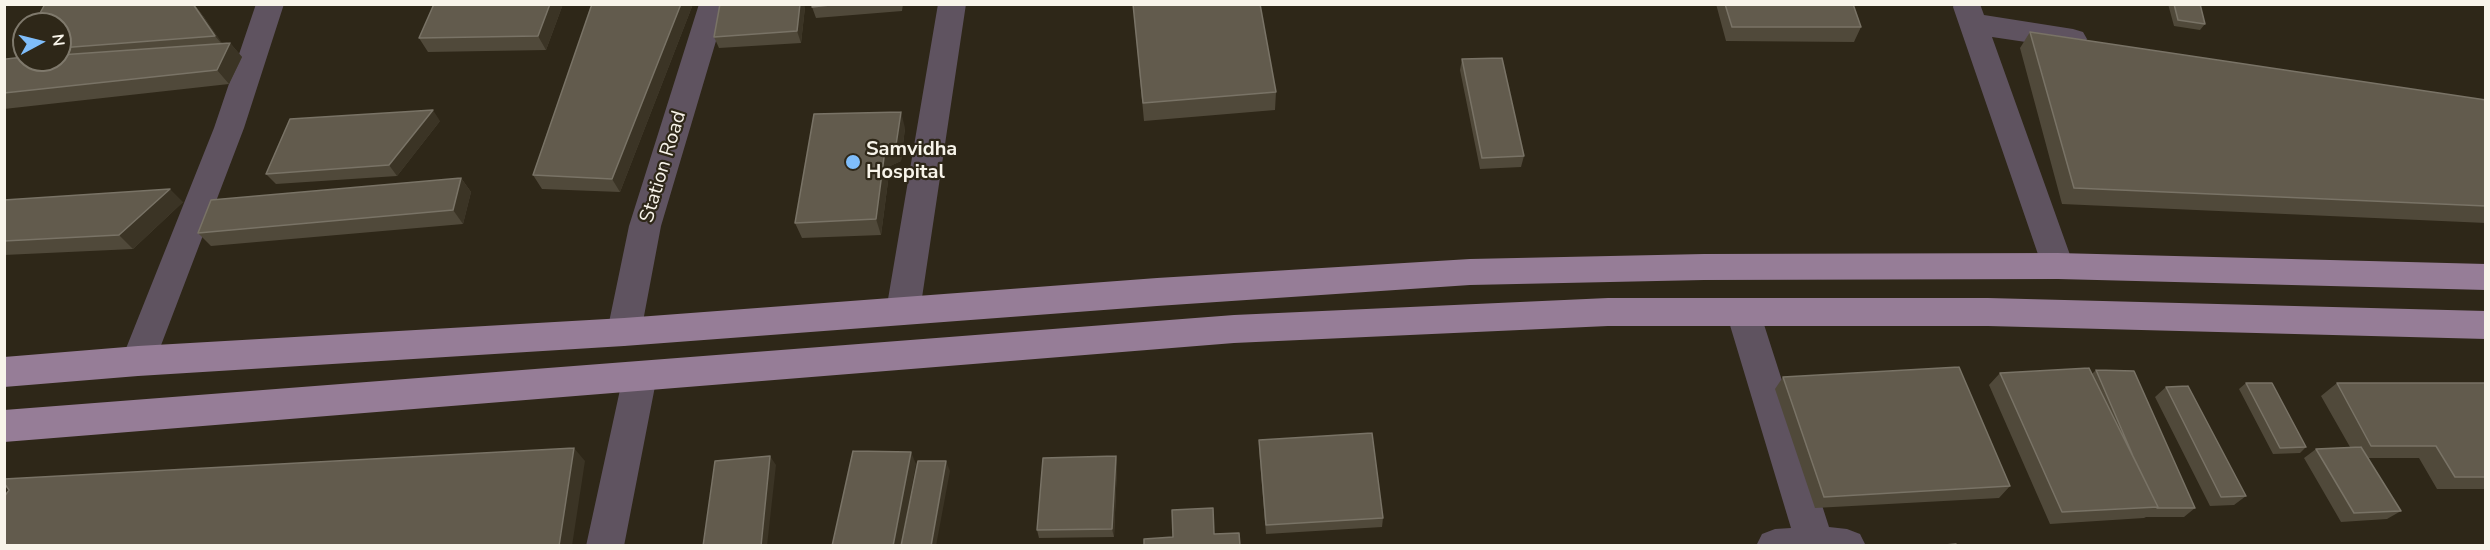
<!DOCTYPE html>
<html>
<head>
<meta charset="utf-8">
<style>
  body { margin:0 }
  #map { position:relative; width:2490px; height:550px; overflow:hidden; background:#2e2718; font-family:"Nunito Sans",sans-serif }
  canvas { display:block }
  .frame { position:absolute; inset:0; border:6px solid #f8f4ea; pointer-events:none }
  .north { position:absolute; left:12px; top:12px; width:60px; height:60px; box-sizing:border-box; background:#2e2718; border:2px solid #7f796c; border-radius:50%; rotate:83deg; font-size:16px; font-weight:700; line-height:24px; text-align:center; color:#f8f4ea }
  .north::after { content:''; display:block; margin:auto; width:21px; height:27px; background:#7fbdfa; clip-path:polygon(50% 0,100% 100%,50% 72%,0 100%) }
</style>
</head>
<body>
<div id="map">
<canvas width="2490" height="550"></canvas>
<div class="frame"></div>
<div class="north">N</div>
</div>
<script>
const ctx = document.querySelector('canvas').getContext('2d');
ctx.lineJoin = 'round';
function toPath(rows) {
  const path = new Path2D();
  for (const r of rows) {
    path.moveTo(r[0], r[1]);
    for (let i = 2; i < r.length; i += 2) path.lineTo(r[i], r[i + 1]);
  }
  return path;
}
function paint(path, color) {
  ctx.fillStyle = color;
  ctx.fill(path, 'evenodd');
}
function strokePath(path, color, width, dash) {
  ctx.strokeStyle = color;
  ctx.lineWidth = width;
  ctx.lineCap = dash ? 'butt' : 'round';
  ctx.setLineDash(dash || []);
  ctx.stroke(path);
}
function drawText(font, color, halo, rows, align = 'center') {
  ctx.font = font + ' "Nunito Sans",sans-serif';
  ctx.lineWidth = 4.5;
  ctx.setLineDash([]);
  ctx.textBaseline = 'middle';
  ctx.strokeStyle = halo;
  ctx.fillStyle = color;
  for (const [text, x, y, turn = 0] of rows) {
    ctx.save();
    ctx.translate(x, y);
    ctx.rotate((+turn || 0) * Math.PI / 180);
    ctx.textAlign = isNaN(turn) ? turn : align;
    if (halo) ctx.strokeText(text, 0, 0);
    ctx.fillText(text, 0, 0);
    ctx.restore();
  }
}
paint(toPath([
  [256,4,284,4,244,128,155,361,150,371,138,376,126,371,121,361,214,128,256,4],
  [699,4,727,4,661,226,641,332,636,342,624,346,612,342,607,332,629,226,699,4],
  [938,4,966,4,920,311,915,321,903,325,891,321,886,311,938,4],
  [1954,4,1980,4,1984,15,2073,29,2083,32,2087,39,2083,46,2073,49,1992,37,2074,266,2070,275,2058,279,2046,275,2042,266,1953,7,1954,4],
  [1743,298,1755,302,1760,312,1829,527,1847,529,1860,534,1866,546,1756,546,1762,534,1775,529,1791,528,1726,312,1731,302,1743,298],
  [640,361,652,366,657,376,624,546,586,546,623,376,628,366,640,361]
]), '#5f5360');
paint(toPath([
  [2058,253,2486,264,2486,290,2058,279,1704,280,1470,285,1157,306,624,346,138,376,4,387,4,357,138,346,624,318,1157,278,1470,259,1704,254,2058,253],
  [1608,298,1988,298,2486,311,2486,339,1988,326,1608,326,1234,343,4,442,4,410,1234,315,1608,298]
]), '#967d97');
paint(toPath([
  [194,4,204,17,222,44,230,43,242,57,229,84,4,109,4,93,60,60,60,24],
  [434,4,563,4,546,50,428,52,419,38],
  [592,4,693,4,620,192,542,189,533,175],
  [813,4,903,4,902,11,816,18,812,7],
  [1133,4,1276,92,1275,110,1144,121],
  [1716,4,1853,4,1861,27,1854,42,1726,41],
  [2168,4,2200,4,2205,24,2200,30,2174,26],
  [805,7,801,43,719,48,714,37],
  [2030,32,2486,100,2486,223,2062,204,2020,48],
  [1462,59,1524,156,1521,167,1480,169,1460,70],
  [440,121,397,176,276,184,266,174],
  [905,128,901,161,890,166,881,235,802,238,795,223],
  [461,178,471,192,463,224,211,246,198,233],
  [4,200,183,202,133,249,4,255],
  [2096,370,2195,508,2184,517,2146,517,2144,518,2050,524,1989,385,2000,373,2092,374],
  [1783,377,2010,486,1999,498,1815,508,1775,389],
  [2246,383,2306,447,2300,453,2273,454,2239,389],
  [2337,383,2486,383,2486,489,2437,489,2419,458,2368,458,2401,511,2387,519,2341,522,2304,458,2316,449,2350,447,2321,396],
  [2166,387,2246,496,2234,505,2210,506,2155,397],
  [1259,440,1383,518,1382,527,1266,534,1259,449],
  [1116,456,1117,466,1114,537,1039,538,1037,530]
]), '#50493a');
paint(toPath([
  [193,4,204,17,227,50,230,43,242,57,229,84,217,70,227,50,215,36],
  [550,4,563,4,546,50,538,36],
  [681,4,693,4,620,192,612,179],
  [800,4,804,4,805,7,801,43,797,31],
  [433,110,440,121,397,176,389,165],
  [901,112,905,128,901,161,890,166,881,235,876,219,885,150],
  [461,178,471,192,463,224,453,210],
  [170,189,183,202,133,249,119,235],
  [574,448,585,461,572,546,559,546],
  [911,452,916,464,901,546,893,546],
  [770,456,776,465,767,546,761,546],
  [1116,456,1117,466,1114,537,1112,529],
  [946,461,950,471,936,546,931,546]
]), '#3b3425');
const building = toPath([
  [45,4,193,4,215,36,60,48,60,24,34,24,45,4],
  [434,4,550,4,538,36,419,38,434,4],
  [592,4,681,4,612,179,533,175,592,4],
  [720,4,800,4,797,31,714,37,720,4],
  [813,4,839,4,812,7,813,4],
  [1133,4,1260,4,1276,92,1143,103,1133,4],
  [1725,4,1853,4,1861,27,1732,27,1725,4],
  [2174,4,2200,4,2205,24,2178,20,2174,4],
  [2030,32,2486,100,2486,206,2074,188,2030,32],
  [24,42,24,50,20,50,24,42],
  [230,43,217,70,4,93,4,61,6,59,24,57,24,60,60,60,60,55,230,43],
  [1502,58,1524,156,1482,158,1462,59,1502,58],
  [433,110,389,165,266,174,290,119,433,110],
  [901,112,896,145,885,150,876,219,795,223,814,114,901,112],
  [461,178,453,210,198,233,211,200,461,178],
  [170,189,119,235,4,241,4,200,170,189],
  [1959,367,2010,486,1824,497,1783,377,1959,367],
  [2089,368,2158,507,2062,512,2000,373,2089,368],
  [2096,370,2134,371,2195,508,2157,508,2158,507,2133,456,2096,370],
  [2246,383,2272,383,2306,447,2280,448,2246,383],
  [2337,383,2486,383,2486,477,2455,477,2436,446,2371,446,2337,383],
  [2188,386,2246,496,2221,497,2166,387,2188,386],
  [1372,433,1383,518,1266,525,1259,440,1372,433],
  [2361,447,2401,511,2354,513,2316,449,2361,447],
  [574,448,559,546,4,546,4,497,9,490,4,483,4,479,574,448],
  [853,451,911,452,893,546,832,546,853,451],
  [770,456,761,546,703,546,715,461,770,456],
  [1116,456,1112,529,1037,530,1043,458,1116,456],
  [918,461,946,461,931,546,901,546,918,461],
  [1213,508,1214,534,1239,533,1240,546,1144,546,1144,539,1173,537,1172,510,1213,508],
  [1956,544,1956,546,1934,546,1956,544]
]);
paint(building, '#625b4d');
strokePath(building, '#797366', 1.5);
for (const [x, y, r, color] of [
  [853,162,8,"#7fbdfa"]
]) {
  const dot = new Path2D();
  dot.arc(x, y, r, 0, 2 * Math.PI);
  ctx.fillStyle = color;
  ctx.fill(dot);
  strokePath(dot, '#2e2718', 2);
}
drawText('bold 20px', '#f8f4ea', '#2e2718', [
  ["Samvidha",866,150],
  ["Hospital",866,173]
], 'left');
drawText('20px', '#f8f4ea', '#2e2718', [
  ["Station Road",664,167,-73]
]);
</script>
</body>
</html>
